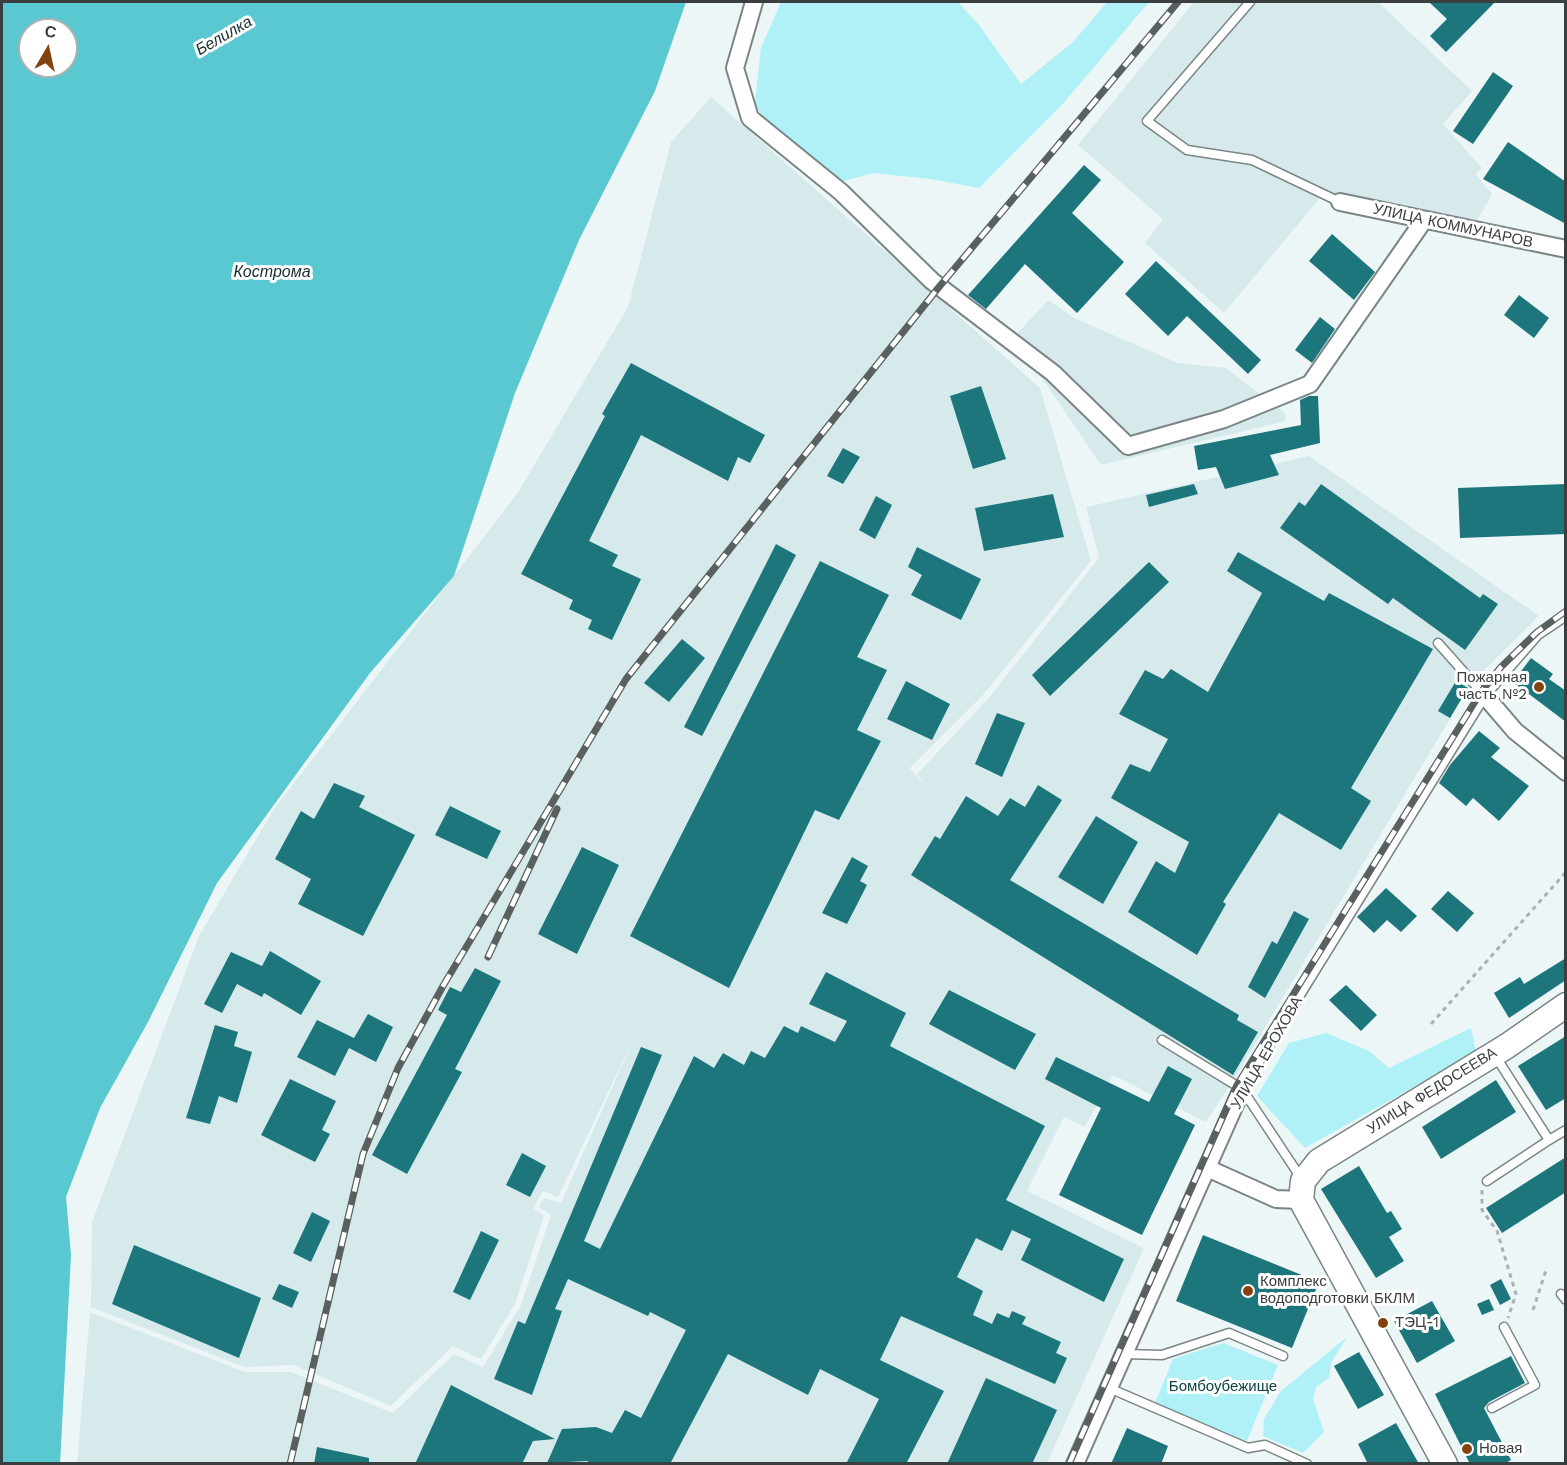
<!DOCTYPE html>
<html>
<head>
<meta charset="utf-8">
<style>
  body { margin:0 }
  #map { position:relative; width:1567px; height:1465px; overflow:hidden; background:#ecf6f7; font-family:"Work Sans",sans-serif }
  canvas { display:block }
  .frame { position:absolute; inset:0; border:3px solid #3a3e3e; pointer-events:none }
  .north { position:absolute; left:18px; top:18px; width:60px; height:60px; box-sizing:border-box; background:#fff; border:2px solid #b0b2b2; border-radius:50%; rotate:9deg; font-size:16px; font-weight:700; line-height:24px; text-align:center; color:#3a3e3e }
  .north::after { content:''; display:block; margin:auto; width:21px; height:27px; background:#84420f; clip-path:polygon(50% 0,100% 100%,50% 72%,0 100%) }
</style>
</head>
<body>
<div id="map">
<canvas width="1567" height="1465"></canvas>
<div class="frame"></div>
<div class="north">С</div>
</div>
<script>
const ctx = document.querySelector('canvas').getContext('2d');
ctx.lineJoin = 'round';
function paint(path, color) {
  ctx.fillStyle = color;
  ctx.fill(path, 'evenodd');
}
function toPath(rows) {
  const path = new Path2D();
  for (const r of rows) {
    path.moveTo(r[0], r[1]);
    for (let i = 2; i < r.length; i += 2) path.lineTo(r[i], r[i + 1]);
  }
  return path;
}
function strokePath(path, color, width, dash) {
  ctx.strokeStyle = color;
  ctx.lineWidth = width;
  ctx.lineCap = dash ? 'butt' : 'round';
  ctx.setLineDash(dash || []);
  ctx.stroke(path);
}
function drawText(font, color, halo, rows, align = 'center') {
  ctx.font = font + ' "Work Sans",sans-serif';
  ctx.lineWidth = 6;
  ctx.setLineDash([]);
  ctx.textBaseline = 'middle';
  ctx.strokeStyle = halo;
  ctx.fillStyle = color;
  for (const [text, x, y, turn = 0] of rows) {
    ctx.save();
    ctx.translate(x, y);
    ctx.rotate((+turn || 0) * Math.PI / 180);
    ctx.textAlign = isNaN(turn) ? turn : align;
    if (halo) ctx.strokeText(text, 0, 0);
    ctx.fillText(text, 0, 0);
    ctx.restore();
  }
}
paint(toPath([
  [1194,2,1378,2,1472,91,1443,124,1482,168,1475,174,1492,194,1477,221,1325,192,1224,313,1145,243,1163,219,1078,145],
  [711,97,1040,388,1091,561,983,695,910,768,926,787,917,774,988,699,1099,558,1086,507,1309,456,1539,616,1472,682,1234,1079,1206,1122,1113,1075,1085,1127,1064,1117,1027,1191,1144,1248,1047,1463,77,1464,90,1312,245,1372,291,1372,393,1413,454,1354,483,1367,521,1305,551,1215,539,1207,544,1198,561,1203,635,1036,558,1197,543,1191,533,1208,544,1216,515,1304,481,1359,453,1346,391,1406,293,1365,244,1367,91,1307,92,1222,199,936,274,809,517,494,628,307,671,142],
  [1048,300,1076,319,1178,363,1226,368,1285,413,1286,421,1101,465,1014,337]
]), '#d6eaeb');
paint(toPath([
  [781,2,958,2,979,25,1021,84,1073,42,1107,2,1149,2,1061,106,979,188,930,179,873,173,834,184,780,149,755,103,761,48],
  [1471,1028,1476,1052,1305,1148,1257,1096,1289,1043,1326,1033,1369,1051,1389,1068],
  [1347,1337,1331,1363,1329,1378,1316,1387,1313,1399,1324,1432,1303,1453,1263,1436,1264,1419,1281,1391],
  [1223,1343,1278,1365,1247,1441,1155,1403,1173,1359]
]), '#aff1f6');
paint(toPath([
  [2,2,686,2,655,91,579,240,515,393,454,576,370,673,217,883,148,1022,100,1108,66,1197,71,1255,60,1464,2,1463],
  [30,30,66,30,66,66,30,66]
]), '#5ac8d0');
paint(toPath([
  [1429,2,1495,2,1446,52,1430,36,1447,19],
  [1493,72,1513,86,1473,144,1453,131],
  [1508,142,1566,182,1566,224,1483,179],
  [1084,165,1101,180,1072,213,1124,262,1077,313,1025,264,986,309,968,295],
  [1332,234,1375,272,1354,300,1309,261],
  [1156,261,1261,360,1248,374,1187,316,1168,336,1125,294],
  [1519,295,1549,318,1534,338,1504,315],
  [1320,317,1335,329,1312,363,1295,350],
  [631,363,765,435,750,463,738,457,728,481,641,435,589,541,618,555,612,566,641,579,612,640,588,629,592,620,569,609,573,600,521,574,605,416,602,414],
  [981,386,1006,459,973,469,950,396],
  [1309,396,1318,396,1320,443,1270,455,1279,475,1225,489,1216,467,1198,470,1194,446,1301,425,1300,400],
  [843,448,860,457,843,484,827,476],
  [1194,484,1198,494,1149,507,1146,495],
  [1321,484,1480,598,1483,594,1498,604,1465,650,1393,598,1388,604,1280,528,1299,502,1305,506],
  [1566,484,1566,534,1460,538,1458,488],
  [1053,494,1064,537,984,551,975,508],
  [876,496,892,505,875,539,859,530],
  [776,544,796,555,702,736,684,727],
  [917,547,981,579,961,620,911,595,922,575,908,567],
  [1238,552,1324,601,1329,593,1433,649,1351,788,1371,801,1341,850,1279,813,1223,902,1226,904,1197,955,1128,912,1156,861,1175,873,1189,842,1111,798,1130,764,1150,772,1168,739,1119,714,1145,670,1163,679,1171,669,1208,692,1262,593,1227,571],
  [820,561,889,595,857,657,887,670,857,730,881,741,839,820,815,810,729,988,630,936],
  [1149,562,1169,582,1050,696,1032,675],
  [682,639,705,658,669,702,644,683],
  [1531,658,1553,674,1549,679,1566,691,1566,722,1513,682],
  [906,681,950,704,932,740,887,719],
  [1456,681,1468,688,1450,718,1438,711],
  [997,713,1025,723,1002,777,975,764],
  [1479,731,1500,748,1491,757,1529,786,1499,821,1473,798,1466,806,1439,783,1450,765],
  [334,783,365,796,359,807,415,835,363,936,298,904,311,879,275,859,301,811,314,819],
  [1038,785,1062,800,1010,880,1239,1015,1237,1020,1258,1032,1233,1075,911,875,935,836,940,839,966,796,998,816,1010,798,1025,807],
  [450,806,501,831,487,859,435,835],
  [1096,816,1138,842,1103,904,1058,877],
  [582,847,619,865,577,954,538,934],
  [852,857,868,866,860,881,867,885,847,924,822,913],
  [1386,888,1417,916,1401,932,1387,920,1374,933,1357,917],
  [1448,891,1474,913,1457,932,1431,909],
  [1294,911,1309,919,1265,998,1248,987,1272,941,1277,944],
  [270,951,321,981,301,1015,264,993,262,997,237,984,222,1013,204,1004,231,952,262,966],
  [1566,958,1566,980,1509,1018,1494,993,1520,977,1524,984],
  [475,968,501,981,455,1069,462,1072,407,1174,372,1155,447,1015,438,1010,450,987,461,992],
  [826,972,906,1013,890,1046,1045,1126,1006,1200,1124,1259,1104,1302,1021,1260,1031,1239,1012,1230,1002,1251,976,1238,957,1277,983,1291,973,1315,992,1324,997,1313,1009,1318,1012,1311,1026,1317,1022,1324,1061,1342,1056,1353,1067,1358,1055,1384,901,1316,880,1360,944,1391,906,1464,846,1464,879,1399,820,1369,808,1395,728,1354,670,1464,593,1464,587,1461,547,1463,562,1429,596,1427,612,1433,625,1410,641,1418,686,1330,650,1312,648,1316,568,1279,555,1309,562,1311,532,1395,494,1379,518,1321,525,1324,641,1047,662,1055,584,1241,600,1249,694,1056,714,1068,723,1053,744,1065,751,1051,765,1058,784,1026,798,1033,801,1026,835,1042,847,1021,809,1004],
  [1346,985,1377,1015,1361,1031,1329,1000],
  [949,990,1036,1034,1015,1070,929,1024],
  [368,1014,393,1027,376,1062,349,1048,335,1076,297,1057,317,1020,354,1038],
  [215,1025,238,1032,234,1046,252,1052,237,1103,219,1096,210,1124,186,1118],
  [1566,1036,1566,1098,1546,1110,1518,1066],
  [1056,1057,1149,1102,1168,1066,1192,1079,1174,1114,1195,1125,1142,1235,1059,1195,1101,1108,1045,1079],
  [290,1079,336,1101,322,1130,330,1134,315,1162,261,1135],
  [1496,1080,1516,1112,1441,1159,1422,1127],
  [522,1153,546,1166,530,1197,506,1185],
  [1566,1157,1566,1192,1502,1233,1486,1208],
  [1359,1166,1387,1213,1391,1211,1402,1229,1389,1237,1404,1261,1376,1278,1321,1189],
  [312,1212,330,1221,311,1262,293,1253],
  [481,1231,499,1240,470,1300,453,1292],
  [1203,1235,1319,1282,1292,1348,1176,1301],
  [134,1245,261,1298,239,1358,112,1304],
  [1501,1279,1511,1299,1500,1305,1490,1285],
  [279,1284,299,1292,292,1308,272,1299],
  [1489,1299,1494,1310,1482,1315,1477,1304],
  [1432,1301,1455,1341,1417,1363,1394,1321],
  [1359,1352,1384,1395,1358,1409,1334,1366],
  [1511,1356,1525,1383,1489,1402,1484,1408,1511,1460,1504,1464,1470,1464,1435,1394],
  [986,1378,1057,1410,1032,1464,947,1464],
  [451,1385,555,1439,533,1441,522,1464,415,1464],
  [1396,1423,1419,1464,1368,1464,1358,1444],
  [1127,1428,1168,1446,1161,1464,1111,1464],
  [317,1447,369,1458,369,1464,314,1464]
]), '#1c767c');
const lane = toPath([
  [1250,2,1147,121,1187,150,1252,160,1340,202],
  [1438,643,1485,696],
  [1162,1040,1242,1089,1301,1178],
  [1496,1057,1549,1140,1566,1130],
  [1242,1089,1485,696,1538,635,1566,616],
  [1487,1181,1549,1140],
  [1561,1294,1566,1300],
  [1124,1354,1162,1355,1229,1333,1283,1356],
  [1109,1388,1248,1448,1265,1445,1307,1464],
  [1492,1408,1535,1385,1504,1327]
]);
const street = toPath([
  [754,2,735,68,750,118,841,192,932,281,1053,373,1128,446,1224,419,1310,384,1424,220],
  [1340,202,1566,249],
  [1485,696,1515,731,1566,772],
  [1207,1168,1276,1199,1301,1200],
  [1075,1464,1242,1089]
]);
const secondary = toPath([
  [1445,1464,1301,1200,1303,1181,1319,1161,1507,1046,1566,1005]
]);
strokePath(lane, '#7c8586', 11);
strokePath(street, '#7c8586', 20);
strokePath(secondary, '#7c8586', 27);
strokePath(toPath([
  [1431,1024,1566,872],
  [1482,1190,1482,1210,1497,1231,1516,1294,1508,1318],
  [1533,1310,1547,1267]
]), '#aab1b2', 3, [4.5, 4.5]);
strokePath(lane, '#fff', 8);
strokePath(street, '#fff', 16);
strokePath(secondary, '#fff', 24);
const rail = toPath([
  [488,957,557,809],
  [290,1464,363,1154,398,1068,443,986,626,679,939,287,1178,2],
  [1069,1464,1237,1085,1481,692,1501,667,1537,632,1566,611]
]);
strokePath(rail, '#5a5f60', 7);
strokePath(rail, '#fff', 4.5, [14]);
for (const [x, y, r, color] of [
  [1539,687,6,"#84420f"],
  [1248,1291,6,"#84420f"],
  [1383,1323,6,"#84420f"],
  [1467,1449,6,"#84420f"]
]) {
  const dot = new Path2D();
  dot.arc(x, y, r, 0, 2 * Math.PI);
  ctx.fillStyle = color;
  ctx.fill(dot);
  strokePath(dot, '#fff', 2);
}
drawText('15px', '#3a3e3e', '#fff', [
  ["УЛИЦА КОММУНАРОВ",1453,226,12],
  ["УЛИЦА ЕРОХОВА",1267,1053,-60],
  ["УЛИЦА ФЕДОСЕЕВА",1432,1091,-32]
]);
drawText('15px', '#3a3e3e', '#fff', [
  ["Пожарная",1527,678,"right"],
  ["часть №2",1527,695,"right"],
  ["Комплекс",1260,1282],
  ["водоподготовки БКЛМ",1260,1299],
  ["ТЭЦ-1",1395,1323],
  ["Новая",1479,1449]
], 'left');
drawText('15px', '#0d4144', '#fff', [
  ["Бомбоубежище",1223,1387]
]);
drawText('italic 16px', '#192d2f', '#fff', [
  ["Белилка",224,36,-30],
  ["Кострома",272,272]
]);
</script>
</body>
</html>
